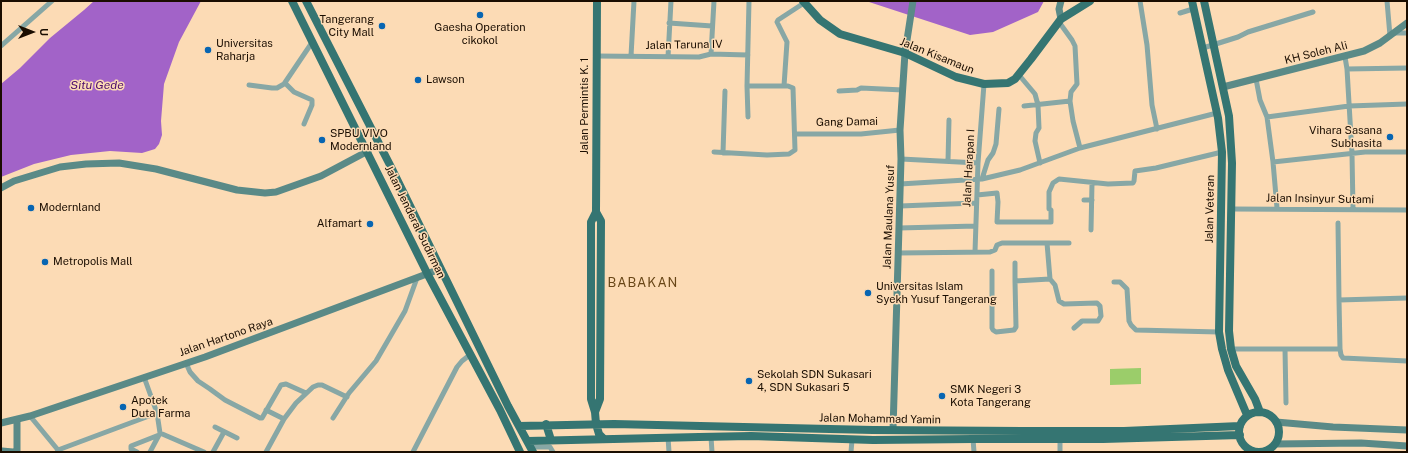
<!DOCTYPE html>
<html>
<head>
<meta charset="utf-8">
<style>
  body { margin:0 }
  #map { position:relative; width:1408px; height:453px; overflow:hidden; background:#fcdbb5; font-family:"Public Sans",sans-serif }
  canvas { display:block }
  .frame { position:absolute; inset:0; border:2px solid #1a0d00; pointer-events:none }
  .north { position:absolute; left:12px; top:12px; width:40px; height:40px; -webkit-text-stroke:3px #fcdbb5; paint-order:stroke; rotate:90deg; font-size:11px; font-weight:700; line-height:16px; text-align:center; color:#1a0d00 }
  .north::after { content:''; display:block; margin:auto; width:14px; height:18px; background:#1a0d00; clip-path:polygon(50% 0,100% 100%,50% 72%,0 100%) }
</style>
</head>
<body>
<div id="map">
<canvas width="1408" height="453"></canvas>
<div class="frame"></div>
<div class="north">U</div>
</div>
<script>
const ctx = document.querySelector('canvas').getContext('2d');
ctx.lineJoin = 'round';
function paint(path, color) {
  ctx.fillStyle = color;
  ctx.fill(path, 'evenodd');
}
function toPath(rows) {
  const path = new Path2D();
  for (const r of rows) {
    if (r.length === 3) {
      path.moveTo(r[0] + r[2], r[1]);
      path.arc(r[0], r[1], r[2], 0, 2 * Math.PI);
      continue;
    }
    path.moveTo(r[0], r[1]);
    for (let i = 2; i < r.length; i += 2) path.lineTo(r[i], r[i + 1]);
  }
  return path;
}
function strokePath(path, color, width, dash) {
  ctx.strokeStyle = color;
  ctx.lineWidth = width;
  ctx.lineCap = dash ? 'butt' : 'round';
  ctx.setLineDash(dash || []);
  ctx.stroke(path);
}
function drawText(font, color, halo, rows, align = 'center') {
  ctx.font = font + ' "Public Sans",sans-serif';
  ctx.lineWidth = 3;
  ctx.setLineDash([]);
  ctx.textBaseline = 'middle';
  ctx.strokeStyle = halo;
  ctx.fillStyle = color;
  for (const [text, x, y, turn = 0] of rows) {
    ctx.save();
    ctx.translate(x, y);
    ctx.rotate((+turn || 0) * Math.PI / 180);
    ctx.textAlign = isNaN(turn) ? turn : align;
    if (halo) ctx.strokeText(text, 0, 0);
    ctx.fillText(text, 0, 0);
    ctx.restore();
  }
}
paint(toPath([
  [1141,368,1141,384,1110,385,1110,369]
]), '#9bcd6a');
paint(toPath([
  [94,1,201,1,179,42,164,84,161,121,162,135,159,144,155,149,142,153,110,151,71,155,34,164,1,177,1,84,20,68,50,38,84,10],
  [866,1,1044,1,1038,12,993,32,970,35]
]), '#a263c8');
strokePath(toPath([
  [1140,1,1147,45,1152,105,1157,129],
  [1387,1,1390,36],
  [1180,13,1193,9],
  [1059,22,1072,40,1075,46,1077,84,1071,92,1070,101,1073,121,1080,148],
  [669,23,712,26],
  [1394,33,1407,33],
  [1,46,52,1],
  [1203,48,1238,37,1248,32,1313,12],
  [711,54,714,1],
  [596,56,699,57,711,54,748,55],
  [631,56,634,1],
  [668,57,671,1],
  [1345,57,1347,69,1352,154,1353,209],
  [1347,69,1407,68],
  [1019,75,1035,94,1038,105,1039,128,1036,133,1035,141,1040,163],
  [1256,79,1260,100,1267,117,1273,162,1277,208],
  [285,83,294,92,312,100,312,105,304,124],
  [249,85,272,88,277,88,284,84,313,41],
  [747,86,748,117],
  [784,86,787,42,777,22,778,20,804,3],
  [839,91,857,90,861,88,903,90],
  [1024,106,1070,101],
  [1267,117,1349,106,1407,104],
  [795,134,861,134,900,130],
  [714,152,767,155,789,154,795,150,793,88,788,86,747,86,749,1],
  [723,153,725,91],
  [901,159,978,163],
  [948,161,949,120],
  [1273,162,1365,152,1407,152],
  [982,179,988,160,993,153,996,144,999,109],
  [900,184,982,179,1020,170,1080,148,1217,113],
  [977,195,997,193,998,202,997,222,1051,222,1051,210,1049,209,1049,192,1053,183,1059,179,1108,184,1133,183,1134,181,1135,171,1156,168,1222,152],
  [1084,200,1092,200],
  [900,206,976,203],
  [1232,209,1407,210],
  [1338,223,1339,300,1407,298],
  [899,228,976,226],
  [1091,230,1092,183],
  [1047,243,1050,279,1055,285,1059,301,1064,304,1097,303,1100,306,1101,316,1098,321,1082,321,1074,328],
  [975,252,978,163,984,84],
  [898,253,990,252,995,250,997,245,1002,243,1069,243],
  [1015,263,1015,281],
  [992,271,992,328,993,330,996,332,1014,330,1016,327,1015,281,1050,279],
  [1114,282,1120,282,1127,289,1129,321,1131,325,1136,330,1219,332],
  [1339,300,1340,349,1341,355,1343,358,1407,361],
  [1231,349,1340,349],
  [1285,349,1286,403],
  [186,363,190,372,198,381,210,389,225,400,260,418,262,418,281,385,286,384,306,393],
  [144,377,157,413,160,433,204,452],
  [266,410,284,419],
  [30,416,58,450],
  [333,418,349,393,376,361,405,311,417,278],
  [215,427,237,438],
  [668,437,669,452],
  [711,437,712,452],
  [973,439,974,452],
  [531,447,550,447,553,452],
  [57,452,58,450,157,413],
  [137,452,131,449,131,446,159,435],
  [150,452,159,435],
  [213,452,224,432],
  [266,452,284,419,296,403,313,387,318,385,322,385,347,397],
  [413,452,457,367,462,361,471,354],
  [851,452,852,440],
  [1060,452,1060,439]
]), '#87a7a5', 5);
strokePath(toPath([
  [1061,19,1059,9,1061,1],
  [1223,87,1364,51,1380,43,1407,23],
  [1,188,14,181,60,167,86,164,119,163,156,169,237,190,265,193,276,192,321,176,368,151],
  [1276,422,1333,427,1407,430],
  [1,423,30,416,205,357,440,269],
  [893,430,901,159,900,130,905,53,913,1],
  [1275,444,1361,443,1407,446],
  [2,451,13,452],
  [17,452,17,419]
]), '#5a8a87', 7);
strokePath(toPath([
  [292,1,428,275,500,410,520,452],
  [306,1,391,167,508,406,533,452],
  [597,1,596,212,591,222,591,399,595,412,596,424,599,434,604,439],
  [803,1,820,20,840,34,905,53,956,77,984,84,1008,83,1015,79,1031,59,1061,19,1090,1],
  [1192,1,1218,118,1222,152,1219,332,1222,349,1228,370,1247,415],
  [1204,1,1229,116,1232,163,1229,331,1231,349,1236,366,1255,399,1260,412],
  [595,412,600,399,601,221,596,212],
  [1259,432,20],
  [546,424,551,440],
  [519,426,614,424,873,430,1022,431,1124,431,1240,426],
  [528,441,699,437,751,436,873,440,973,439,1103,439,1240,435]
]), '#357572', 8);
for (const [x, y, r, color] of [
  [480,15,4,"#0765b2"],
  [382,26,4,"#0765b2"],
  [208,50,4,"#0765b2"],
  [418,80,4,"#0765b2"],
  [1390,137,4,"#0765b2"],
  [322,140,4,"#0765b2"],
  [31,208,4,"#0765b2"],
  [370,224,4,"#0765b2"],
  [45,262,4,"#0765b2"],
  [868,293,4,"#0765b2"],
  [749,381,4,"#0765b2"],
  [942,396,4,"#0765b2"],
  [123,407,4,"#0765b2"]
]) {
  const dot = new Path2D();
  dot.arc(x, y, r, 0, 2 * Math.PI);
  ctx.fillStyle = color;
  ctx.fill(dot);
  strokePath(dot, '#fcdbb5', 1.5);
}
drawText('11px', '#1a0d00', '#fcdbb5', [
  ["Tangerang",374,20,"right"],
  ["City Mall",374,33,"right"],
  ["Gaesha Operation",480,28,"center"],
  ["cikokol",480,41,"center"],
  ["Universitas",216,44],
  ["Raharja",216,57],
  ["Lawson",426,80],
  ["Vihara Sasana",1382,131,"right"],
  ["Subhasita",1382,144,"right"],
  ["SPBU VIVO",330,134],
  ["Modernland",330,147],
  ["Modernland",39,208],
  ["Alfamart",362,224,"right"],
  ["Metropolis Mall",53,262],
  ["Universitas Islam",876,287],
  ["Syekh Yusuf Tangerang",876,300],
  ["Sekolah SDN Sukasari",757,375],
  ["4, SDN Sukasari 5",757,388],
  ["SMK Negeri 3",950,390],
  ["Kota Tangerang",950,403],
  ["Apotek",131,401],
  ["Duta Farma",131,414]
], 'left');
drawText('11px', '#1a0d00', '#fcdbb5', [
  ["Jalan Taruna IV",684,45,-1],
  ["KH Soleh Ali",1316,53,-14],
  ["Jalan Kisamaun",937,56,22],
  ["Jalan Permintis K. 1",585,106,-90],
  ["Gang Damai",847,122,-1],
  ["Jalan Harapan I",969,168,-87],
  ["Jalan Insinyur Sutami",1320,199,1],
  ["Jalan Veteran",1210,209,-89],
  ["Jalan Maulana Yusuf",889,217,-88],
  ["Jalan Jenderal Sudirman",415,222,64],
  ["Jalan Hartono Raya",226,337,-19],
  ["Jalan Mohammad Yamin",880,419,1]
]);
drawText('italic 12px', '#4e0d6d', '#fcdbb5', [
  ["Situ Gede",97,85]
]);
ctx.letterSpacing = '1px';
drawText('13px', '#684617', '#fcdbb5', [
  ["BABAKAN",643,283]
]);
ctx.letterSpacing = '0px';
</script>
</body>
</html>
